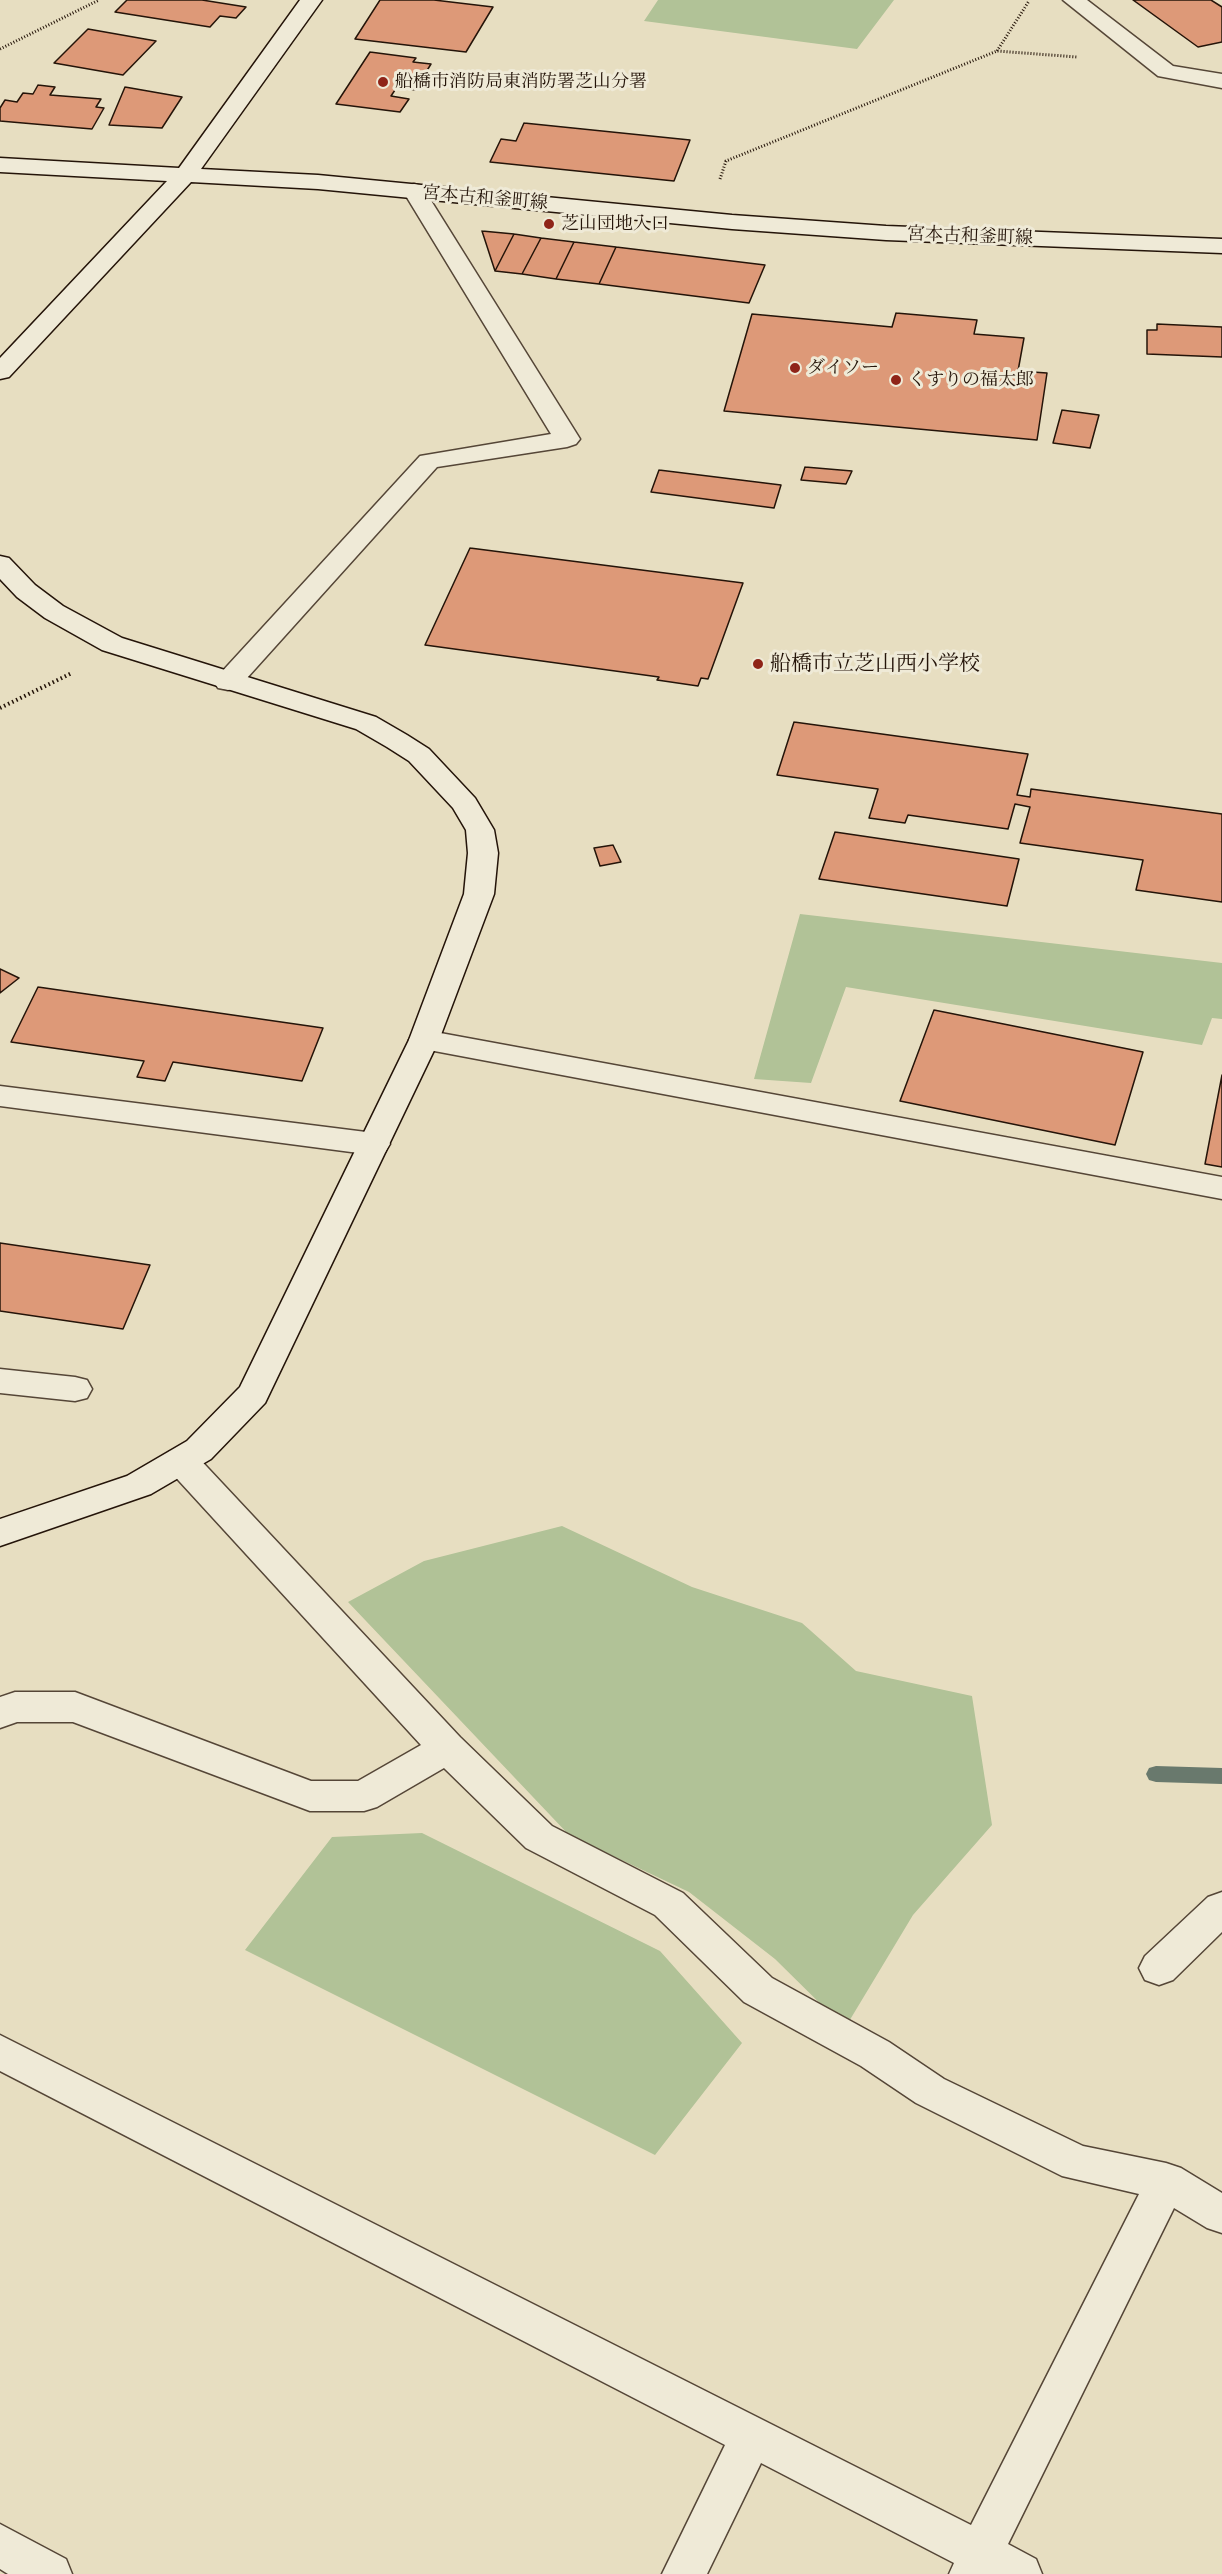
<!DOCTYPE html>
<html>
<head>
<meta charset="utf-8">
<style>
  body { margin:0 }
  canvas { display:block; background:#e7dec1 }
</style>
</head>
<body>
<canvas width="1222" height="2574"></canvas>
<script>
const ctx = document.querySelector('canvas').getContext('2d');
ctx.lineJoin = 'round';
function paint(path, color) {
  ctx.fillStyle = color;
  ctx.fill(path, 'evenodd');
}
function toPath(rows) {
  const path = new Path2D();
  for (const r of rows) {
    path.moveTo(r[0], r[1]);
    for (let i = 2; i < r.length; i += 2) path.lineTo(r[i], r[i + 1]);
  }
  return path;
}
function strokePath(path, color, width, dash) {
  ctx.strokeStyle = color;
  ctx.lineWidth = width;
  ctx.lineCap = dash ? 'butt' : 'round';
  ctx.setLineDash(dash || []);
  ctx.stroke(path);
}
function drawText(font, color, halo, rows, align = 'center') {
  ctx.font = font + ' "Libre Caslon Text","Noto Serif JP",serif';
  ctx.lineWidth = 6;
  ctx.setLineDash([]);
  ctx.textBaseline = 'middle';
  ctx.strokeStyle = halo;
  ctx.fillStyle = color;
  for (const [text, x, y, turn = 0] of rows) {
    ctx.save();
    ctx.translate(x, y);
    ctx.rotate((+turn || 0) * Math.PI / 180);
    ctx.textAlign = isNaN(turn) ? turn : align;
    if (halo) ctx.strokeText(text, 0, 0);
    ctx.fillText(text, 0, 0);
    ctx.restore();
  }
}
paint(toPath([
  [658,0,894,0,857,49,644,21],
  [800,914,1222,963,1222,1019,1212,1018,1202,1045,846,987,811,1083,754,1079],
  [562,1526,692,1587,802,1623,856,1671,972,1696,992,1825,913,1915,845,2028,775,1959,689,1892,569,1835,348,1602,424,1561],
  [422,1833,660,1951,742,2043,655,2155,245,1950,332,1837]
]), '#b1c297');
paint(toPath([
  [1156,1766,1222,1768,1222,1784,1156,1782,1149,1780,1146,1774,1149,1768,1156,1766]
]), '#69796d');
const building = toPath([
  [127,0,202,0,246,7,236,18,220,16,210,27,115,12,127,0],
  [380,0,434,0,493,7,466,52,355,39,380,0],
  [1133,0,1211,0,1222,7,1222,42,1198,47,1133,0],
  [88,29,156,41,123,75,54,63,88,29],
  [370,52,416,58,413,62,431,64,415,90,397,87,391,96,409,99,400,112,336,104,370,52],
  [38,85,55,87,50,95,101,99,96,107,104,108,92,129,0,121,0,108,5,100,17,102,23,93,33,94,38,85],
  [125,87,182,97,162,128,109,125,125,87],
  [524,123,690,140,674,181,490,162,501,139,516,141,524,123],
  [482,231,514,234,495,271,482,231],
  [514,234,541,238,522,274,495,271,514,234],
  [541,238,574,242,556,279,522,274,541,238],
  [574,242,616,247,599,284,556,279,574,242],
  [616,247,765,265,749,303,599,284,616,247],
  [896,313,977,320,974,334,1024,338,1018,371,1047,373,1037,440,724,411,752,314,892,327,896,313],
  [1157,324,1222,327,1222,357,1147,354,1147,330,1157,330,1157,324],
  [1062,410,1099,415,1090,448,1053,443,1062,410],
  [805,467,852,471,846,484,801,480,805,467],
  [659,470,781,485,774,508,651,492,659,470],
  [470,548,743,583,708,679,701,678,698,686,657,680,659,677,425,645,470,548],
  [794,722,1028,754,1017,795,1030,797,1031,789,1222,814,1222,902,1136,890,1143,860,1020,843,1030,807,1015,804,1008,829,908,815,905,823,869,818,878,789,777,775,794,722],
  [835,832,1019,859,1007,906,819,879,835,832],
  [613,845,621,862,600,866,594,848,613,845],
  [0,969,19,978,0,993,0,969],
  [38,987,323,1028,302,1081,173,1062,165,1081,137,1077,144,1061,11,1042,38,987],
  [934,1010,1143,1052,1115,1145,900,1101,934,1010],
  [1222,1075,1222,1167,1205,1164,1222,1075],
  [0,1243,150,1265,123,1329,0,1311,0,1243]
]);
paint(building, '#dd9978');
strokePath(building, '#241409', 1.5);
const lane = toPath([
  [1063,0,1087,0,1173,66,1222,74,1222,88,1158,76,1063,0],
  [424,1030,1222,1177,1222,1199,413,1047,409,1040,413,1033,424,1030],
  [0,1086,374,1133,385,1136,390,1144,385,1152,374,1155,0,1106,0,1086],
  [0,1369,75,1377,87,1380,92,1389,87,1398,75,1401,0,1393,0,1369],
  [1222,1892,1222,1932,1173,1980,1159,1985,1145,1980,1139,1968,1145,1956,1208,1897,1222,1892]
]);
const street = toPath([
  [414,184,422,186,425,191,580,439,576,444,567,447,437,467,238,688,228,690,218,688,214,682,218,676,420,456,551,434,403,191,406,186,414,184],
  [181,1448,193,1452,460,1737,552,1826,683,1893,772,1978,889,2042,944,2079,1083,2146,1166,2163,1181,2168,1222,2193,1222,2233,1207,2228,1174,2208,1008,2544,1036,2559,1042,2574,949,2574,954,2563,761,2463,707,2574,662,2574,725,2445,0,2071,0,2035,971,2525,1139,2194,1062,2176,916,2103,861,2066,744,2002,655,1915,526,1848,444,1768,377,1807,364,1811,310,1811,73,1722,17,1722,0,1728,0,1697,15,1692,75,1692,311,1781,358,1781,421,1745,169,1470,164,1461,169,1452,181,1448],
  [0,2524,66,2559,72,2574,8,2574,0,2569,0,2524]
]);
const secondary = toPath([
  [300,0,322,0,201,169,318,175,732,215,886,226,1222,239,1222,253,886,240,732,229,318,189,191,182,9,377,0,379,0,358,167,181,0,172,0,158,179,168,300,0],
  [0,556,9,558,35,585,63,606,122,638,376,717,407,735,429,749,475,798,494,830,498,853,494,894,439,1040,265,1403,211,1459,151,1494,0,1546,0,1519,127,1476,187,1441,240,1387,409,1040,464,894,468,853,466,830,453,808,409,761,387,747,356,729,102,650,45,618,17,597,0,579,0,556]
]);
strokePath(lane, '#554637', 3);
strokePath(street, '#554637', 3);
strokePath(secondary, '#241409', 3);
strokePath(toPath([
  [0,49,99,0],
  [997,51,1029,1],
  [720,179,726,161,997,51,1077,57]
]), '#241409', 3, [1, 2]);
strokePath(toPath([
  [0,708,72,673]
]), '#241409', 4, [1.5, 3]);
paint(lane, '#efead7');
paint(street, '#efead7');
paint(secondary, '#efead7');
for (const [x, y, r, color] of [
  [383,82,6,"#8f2418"],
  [549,224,6,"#8f2418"],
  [795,368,6,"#8f2418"],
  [896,380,6,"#8f2418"],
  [758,664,6,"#8f2418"]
]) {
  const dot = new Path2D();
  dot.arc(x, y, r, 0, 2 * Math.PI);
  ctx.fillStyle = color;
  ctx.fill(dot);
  strokePath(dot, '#efead7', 2);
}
drawText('18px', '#241409', '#efead7', [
  ["船橋市消防局東消防署芝山分署",395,82],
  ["芝山団地入口",561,224],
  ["ダイソー",807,368],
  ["くすりの福太郎",908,380]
], 'left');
drawText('18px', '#241409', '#efead7', [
  ["宮本古和釜町線",485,198,5],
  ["宮本古和釜町線",970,236,2]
]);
drawText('21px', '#241409', '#efead7', [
  ["船橋市立芝山西小学校",770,664]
], 'left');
</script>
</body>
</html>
